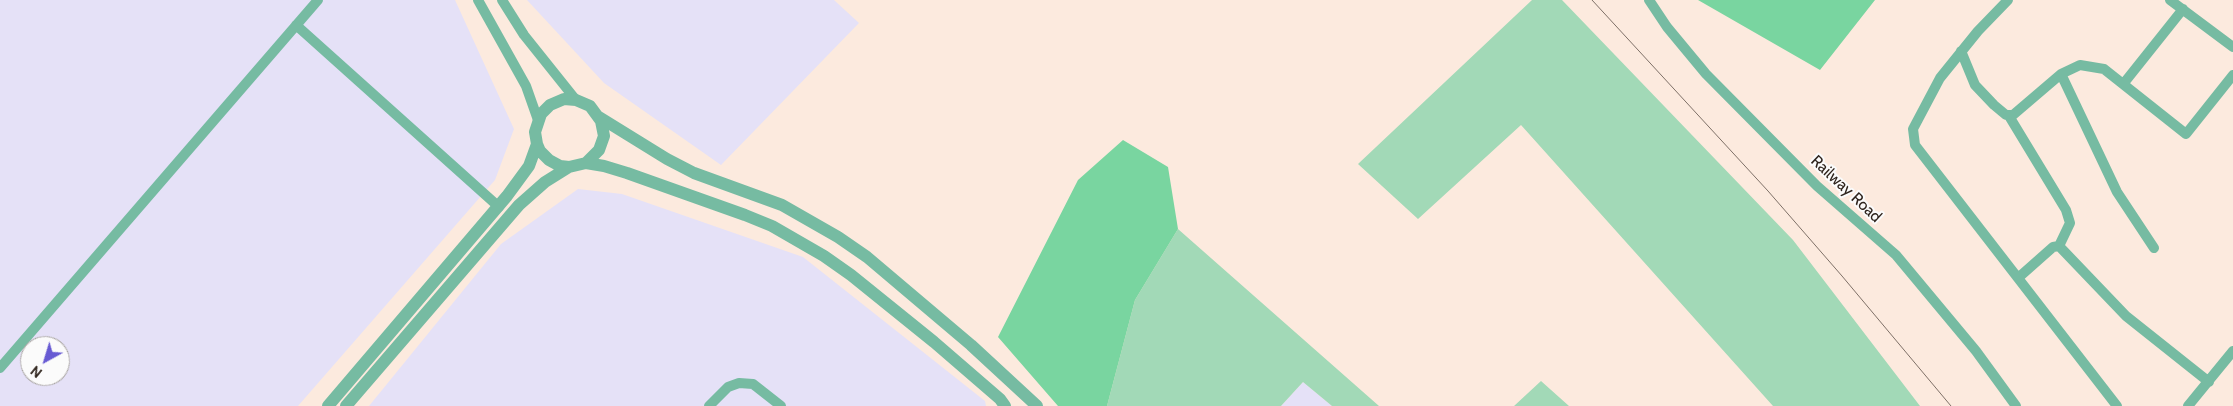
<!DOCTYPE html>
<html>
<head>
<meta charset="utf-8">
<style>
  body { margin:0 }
  #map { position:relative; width:2233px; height:406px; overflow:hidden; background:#fceade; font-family:Cabin,sans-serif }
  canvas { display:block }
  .north { position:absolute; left:20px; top:336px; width:50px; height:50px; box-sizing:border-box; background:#fbfbfb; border:1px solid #a9a5a2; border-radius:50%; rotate:219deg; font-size:14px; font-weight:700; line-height:20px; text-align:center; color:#2f241d }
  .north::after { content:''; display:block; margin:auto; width:18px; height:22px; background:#675ad3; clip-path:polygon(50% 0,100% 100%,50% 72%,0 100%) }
</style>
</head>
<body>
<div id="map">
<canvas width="2233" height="406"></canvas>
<div class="north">N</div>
</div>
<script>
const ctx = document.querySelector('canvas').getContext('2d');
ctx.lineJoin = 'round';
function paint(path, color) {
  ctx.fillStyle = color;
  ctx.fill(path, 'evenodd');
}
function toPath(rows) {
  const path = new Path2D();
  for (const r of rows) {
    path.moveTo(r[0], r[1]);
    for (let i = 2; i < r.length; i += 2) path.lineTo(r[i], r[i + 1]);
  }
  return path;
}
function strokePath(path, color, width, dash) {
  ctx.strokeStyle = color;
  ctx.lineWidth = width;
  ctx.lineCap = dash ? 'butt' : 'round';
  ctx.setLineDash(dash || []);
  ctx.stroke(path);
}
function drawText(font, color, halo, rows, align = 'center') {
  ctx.font = font + ' Cabin,sans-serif';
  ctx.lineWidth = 4;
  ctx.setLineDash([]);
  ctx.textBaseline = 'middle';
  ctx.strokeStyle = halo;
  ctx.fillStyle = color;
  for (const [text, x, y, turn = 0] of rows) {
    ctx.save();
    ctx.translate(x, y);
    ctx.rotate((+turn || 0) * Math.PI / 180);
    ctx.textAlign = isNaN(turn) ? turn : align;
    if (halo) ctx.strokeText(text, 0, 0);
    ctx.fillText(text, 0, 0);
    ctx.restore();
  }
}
paint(toPath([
  [0,0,455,0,514,129,495,180,298,406,0,406],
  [30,346,60,346,60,376,30,376],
  [527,0,834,0,859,23,721,165,604,83],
  [578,189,622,194,803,257,985,401,986,406,369,406,501,244],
  [1303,382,1332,406,1281,406]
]), '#e5e1f7');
paint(toPath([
  [1532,0,1562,0,1793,240,1920,406,1773,406,1521,125,1418,219,1358,164],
  [1178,229,1379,406,1332,406,1303,382,1281,406,1107,406,1135,300],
  [1541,381,1569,406,1514,406]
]), '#a2d9b7');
paint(toPath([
  [1698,0,1875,0,1820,70],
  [1123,140,1168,167,1178,229,1135,300,1107,406,1058,406,998,337,1078,180]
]), '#79d5a0');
strokePath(toPath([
  [478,0,526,86,538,120],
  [502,0,524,35,576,100],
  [1649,0,1667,27,1706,74,1817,186,1896,255,1976,351,2016,406],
  [2008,0,1978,31,1940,78,1913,129,1915,145,2117,406],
  [2170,0,2233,47],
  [296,25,499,207],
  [1961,51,1975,85,1994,105,2006,115,2013,115,2061,74,2080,65,2104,69,2186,134,2233,75],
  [2061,74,2117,192,2154,248],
  [2124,83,2183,9],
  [2009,116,2066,210,2070,223,2059,246,2053,247,2018,278],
  [2059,246,2126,316,2209,382],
  [0,368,318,0],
  [709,406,728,387,739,383,753,384,781,406],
  [2188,406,2233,351]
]), '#76bba2', 10);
strokePath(toPath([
  [599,117,667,159,694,173,782,205,838,237,867,257,971,345,1037,406],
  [586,163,604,166,627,173,745,215,772,226,824,256,851,275,934,342,1000,399,1005,406],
  [328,406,507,196,529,166,537,144,535,132,541,114,550,105,564,99,576,100,590,106,601,121,604,136,599,150,586,163,569,167,560,166,549,160,540,151,537,144],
  [346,406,519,205,545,182,569,167]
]), '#76bba2', 12);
strokePath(toPath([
  [1592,0,1768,191,1842,276,1951,406]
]), '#7e7067', 1);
drawText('16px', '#2f241d', '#fbfbfb', [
  ["Railway Road",1846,189,43]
]);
</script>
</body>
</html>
